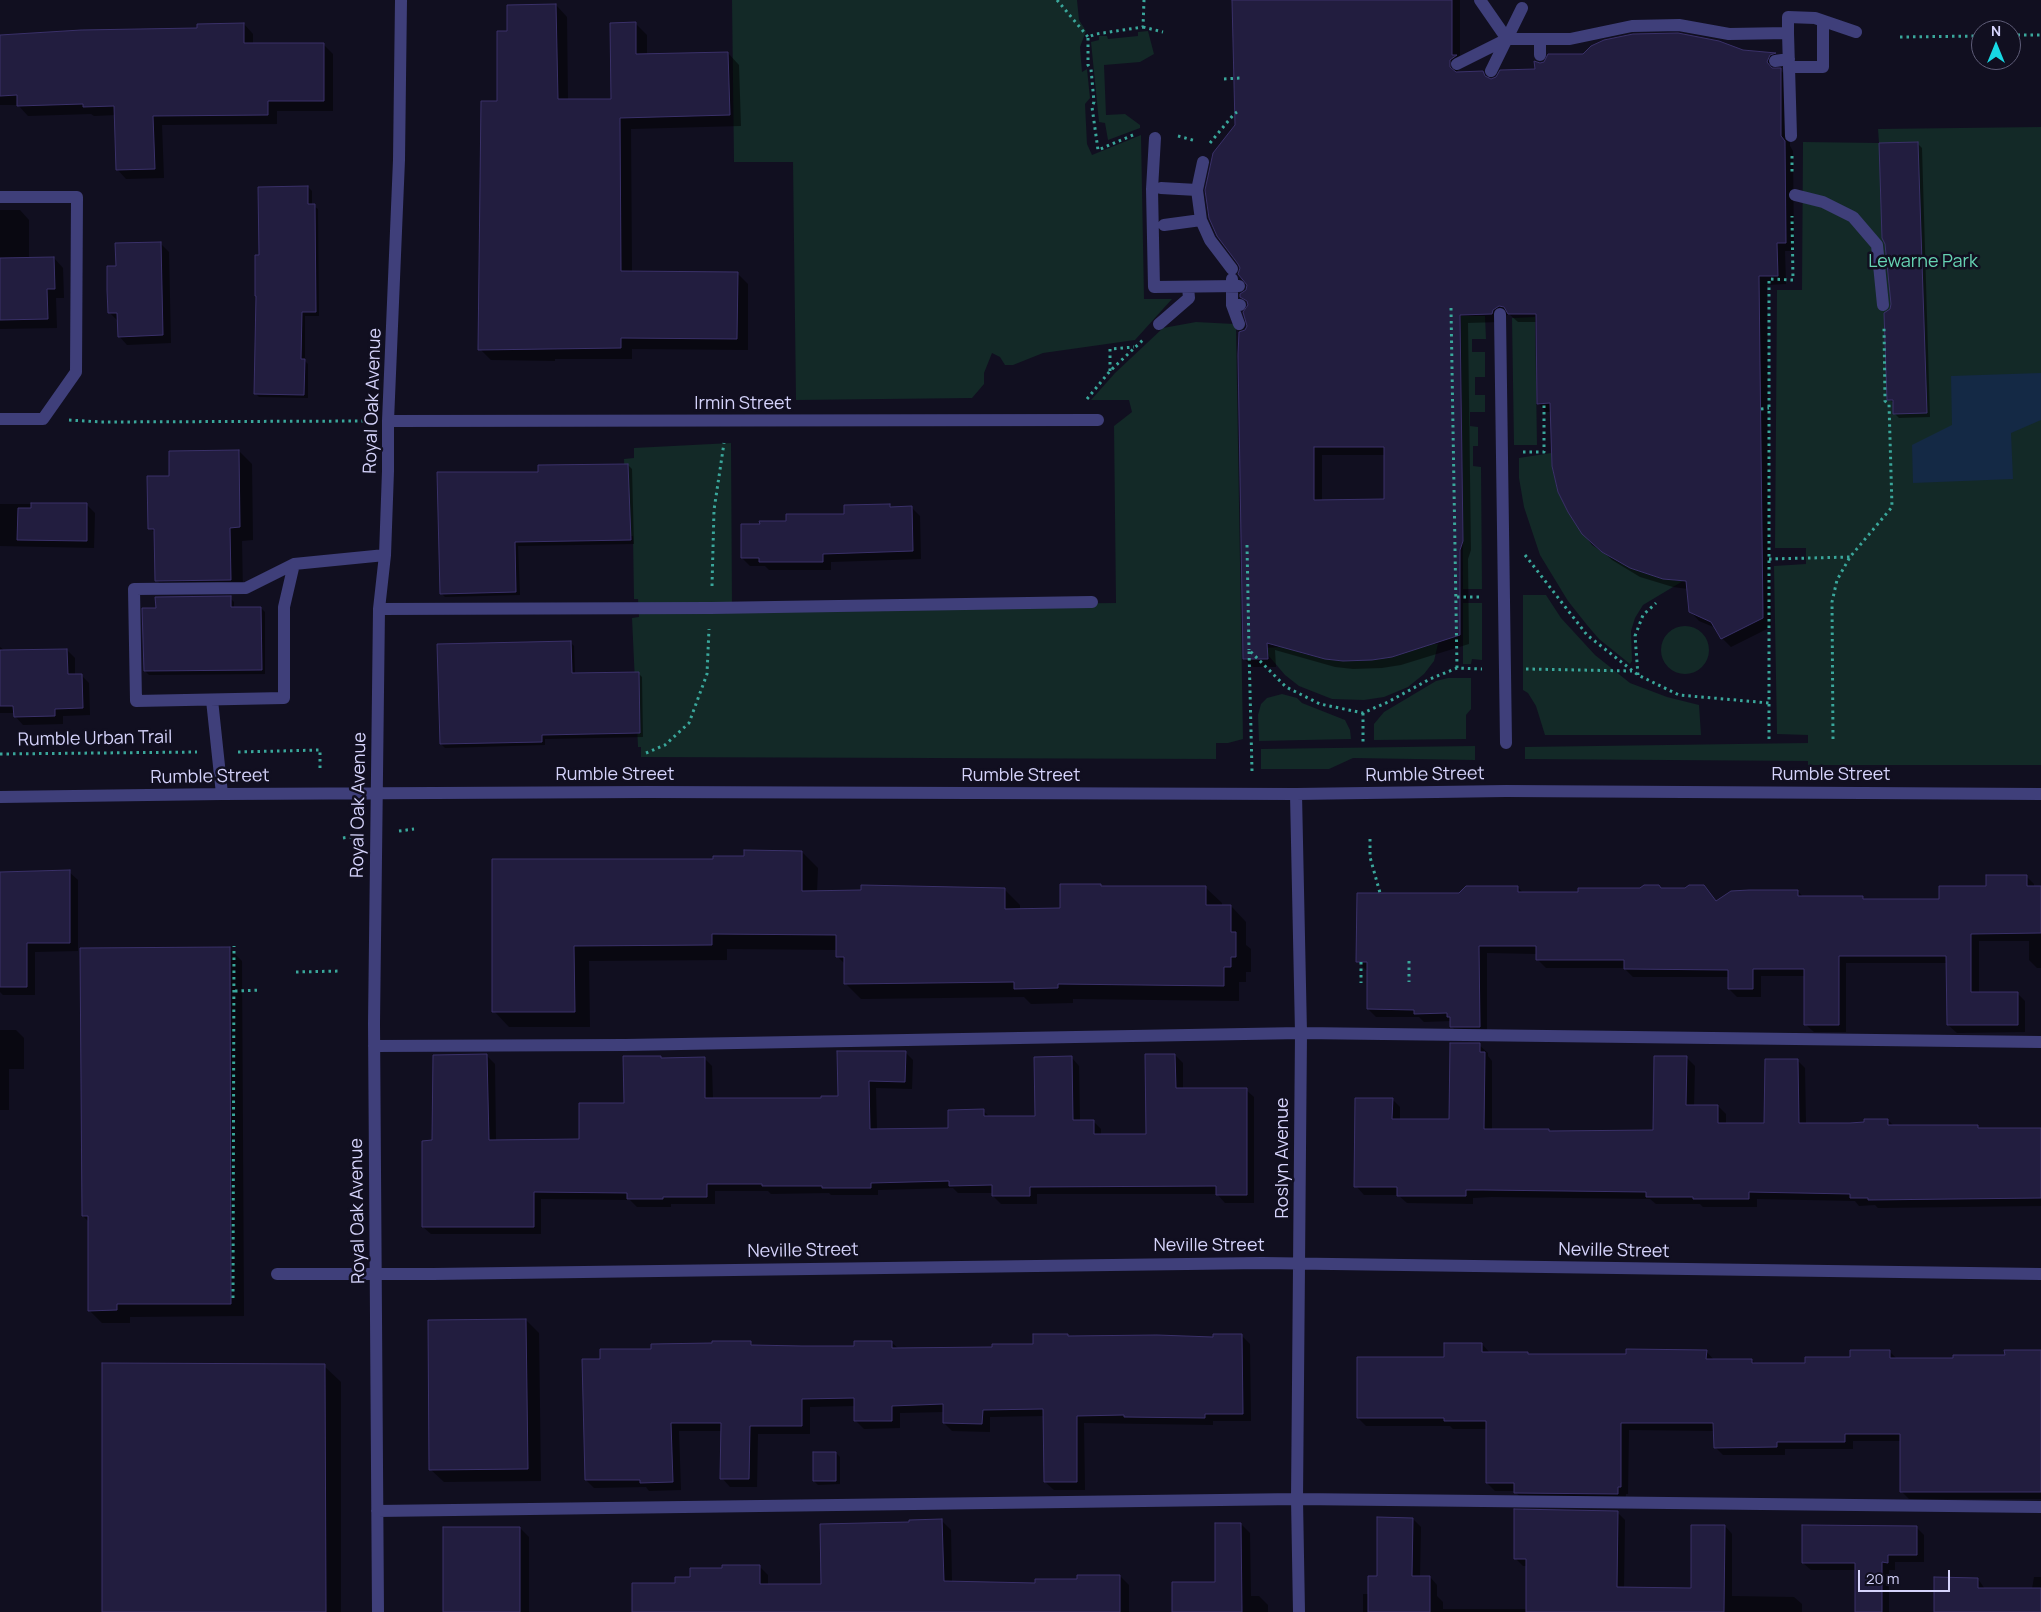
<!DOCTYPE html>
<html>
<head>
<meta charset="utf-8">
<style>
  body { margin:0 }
  #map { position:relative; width:2041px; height:1612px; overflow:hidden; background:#110f20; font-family:Manrope,sans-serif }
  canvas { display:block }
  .north { position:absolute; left:1971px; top:20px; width:50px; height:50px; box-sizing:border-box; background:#110f20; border:1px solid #5f5d78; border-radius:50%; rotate:0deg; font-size:14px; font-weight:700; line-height:20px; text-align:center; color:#d5d3fb }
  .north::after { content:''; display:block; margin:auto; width:18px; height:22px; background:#17d8e3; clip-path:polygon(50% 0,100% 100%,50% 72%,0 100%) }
  .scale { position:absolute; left:1858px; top:1570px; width:92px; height:22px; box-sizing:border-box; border:2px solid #d5d3fb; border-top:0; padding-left:6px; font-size:15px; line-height:18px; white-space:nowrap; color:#d5d3fb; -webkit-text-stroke:4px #110f20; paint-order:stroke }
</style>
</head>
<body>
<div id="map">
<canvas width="2041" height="1612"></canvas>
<div class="north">N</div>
<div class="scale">20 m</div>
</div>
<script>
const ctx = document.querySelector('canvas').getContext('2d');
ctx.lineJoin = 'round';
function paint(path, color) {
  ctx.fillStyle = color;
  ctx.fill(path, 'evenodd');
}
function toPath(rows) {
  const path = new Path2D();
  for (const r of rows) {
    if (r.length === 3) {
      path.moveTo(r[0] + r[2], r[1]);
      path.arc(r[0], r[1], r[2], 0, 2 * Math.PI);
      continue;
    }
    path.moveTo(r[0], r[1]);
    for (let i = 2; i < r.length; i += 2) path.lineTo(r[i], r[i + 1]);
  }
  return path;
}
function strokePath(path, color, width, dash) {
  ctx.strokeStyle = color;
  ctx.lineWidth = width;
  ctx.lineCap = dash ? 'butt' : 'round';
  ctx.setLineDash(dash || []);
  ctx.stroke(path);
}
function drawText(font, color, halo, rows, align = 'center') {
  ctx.font = font + ' Manrope,sans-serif';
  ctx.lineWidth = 5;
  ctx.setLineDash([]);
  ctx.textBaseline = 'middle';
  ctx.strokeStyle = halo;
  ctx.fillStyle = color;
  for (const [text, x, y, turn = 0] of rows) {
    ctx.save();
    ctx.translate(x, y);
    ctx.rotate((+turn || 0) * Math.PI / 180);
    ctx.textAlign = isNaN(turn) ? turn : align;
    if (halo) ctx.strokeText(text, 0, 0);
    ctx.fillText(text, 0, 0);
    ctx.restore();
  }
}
paint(toPath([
  [732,0,1077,0,1079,20,1086,31,1080,47,1082,72,1087,69,1090,98,1085,104,1087,144,1092,155,1141,135,1144,299,1172,299,1135,340,1043,353,1013,365,1005,365,1000,357,992,353,984,373,984,384,972,398,796,400,793,162,734,162],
  [1148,31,1154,54,1140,62,1104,65,1106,115,1125,114,1140,125,1140,128,1108,140,1105,123,1099,122,1091,42,1099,40,1099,36,1107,36,1108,39,1138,36,1138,32],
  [2041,127,2041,765,1808,765,1808,761,1525,759,1525,747,1808,743,1808,735,1777,734,1774,566,1806,564,1806,548,1775,548,1777,290,1802,290,1803,142,1879,143,1878,129],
  [1461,316,1485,316,1486,339,1472,339,1472,352,1485,352,1485,377,1475,377,1475,395,1485,395,1485,412,1470,412,1470,426,1478,427,1478,446,1473,446,1473,466,1481,467,1482,589,1463,589],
  [1535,317,1537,445,1514,445,1512,318],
  [1196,322,1234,324,1236,326,1243,739,1228,743,1216,743,1216,759,641,757,641,747,638,747,632,618,639,617,638,599,634,599,633,536,627,536,624,459,634,458,634,448,731,443,732,607,1116,603,1114,426,1132,412,1129,400,1091,400,1115,373,1163,328],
  [1551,453,1552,466,1558,492,1568,512,1592,545,1614,560,1631,568,1663,579,1683,581,1643,605,1635,618,1631,631,1632,661,1630,664,1599,639,1587,625,1568,601,1540,555,1524,507,1519,478,1519,458],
  [1523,595,1546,595,1561,618,1595,655,1630,683,1667,697,1699,705,1701,735,1545,735,1536,706,1528,693,1523,690],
  [1463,603,1482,603,1482,660,1472,659,1471,664,1463,664],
  [1685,650,24],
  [1405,644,1438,644,1434,661,1424,674,1408,687,1384,697,1364,700,1332,699,1299,686,1285,675,1262,648,1300,646,1301,653,1325,659,1343,661,1392,657,1404,653],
  [1448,678,1471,678,1471,709,1466,715,1466,739,1374,740,1374,724,1384,712,1436,681],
  [1282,694,1297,698,1302,703,1345,720,1350,730,1351,739,1259,741,1258,715,1261,704,1267,698],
  [1475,746,1475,760,1353,758,1329,769,1261,769,1261,749]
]), '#132927');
paint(toPath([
  [2041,373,2041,420,2011,433,2013,479,1913,483,1912,445,1952,425,1951,376]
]), '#142945');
paint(toPath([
  [1233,0,1460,0,1460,61,1457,73,1483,72,1490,80,1536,71,1539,64,1743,52,1775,54,1783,61,1778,63,1776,70,1780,70,1789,78,1790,146,1793,151,1794,251,1785,251,1786,284,1767,285,1771,627,1731,647,1722,638,1716,628,1699,621,1691,612,1688,589,1673,587,1640,577,1612,560,1593,542,1552,412,1546,412,1538,403,1537,322,1518,322,1509,314,1502,318,1500,322,1468,323,1471,550,1468,559,1469,644,1401,665,1382,668,1353,669,1335,667,1275,650,1276,667,1253,667,1244,659,1246,331,1248,326,1249,304,1241,296,1247,291,1248,285,1212,159,1226,138,1237,126],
  [1322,455,1385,455,1386,500,1322,501],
  [556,5,567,17,568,101,612,100,635,23,647,35,647,55,728,53,739,65,741,126,631,129,632,273,737,273,748,284,748,350,632,349,632,359,555,359,555,361,491,360,480,349,499,102,508,32],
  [244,24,253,34,253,44,323,44,333,54,333,111,277,111,277,124,162,125,164,178,126,179,117,169,116,115,94,116,91,114,28,116,18,105,0,105,0,35,198,29],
  [1918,144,1922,148,1930,417,1899,418,1895,414,1894,403,1888,399,1891,310],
  [308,187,312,191,312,205,318,209,319,316,305,316,305,361,308,364,308,398,259,397,255,393,260,257],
  [0,210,20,210,29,220,29,259,54,258,63,268,64,298,56,298,57,328,0,329],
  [160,243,169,252,171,343,127,345,119,336,118,321,109,312,117,268],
  [239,451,252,464,253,540,242,541,243,593,170,593,156,580,156,534,150,528,171,477],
  [628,465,632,469,634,544,518,546,520,595,445,597,441,593,539,473],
  [0,504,86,504,95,513,94,548,0,546],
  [890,505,893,508,911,507,920,516,921,559,831,562,831,570,769,570,765,566,750,566,742,558,761,525,845,515],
  [230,598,234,602,234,608,261,608,265,612,265,674,149,675,145,671,157,609],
  [570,642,574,646,575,674,638,673,642,677,643,737,545,739,545,745,445,748,441,744],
  [0,647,5,651,67,650,75,658,75,675,81,675,89,683,90,715,63,716,63,724,23,725,15,716,15,713,0,713],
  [802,852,818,868,817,892,1005,890,1020,905,1020,910,1062,909,1101,886,1103,888,1206,888,1222,903,1222,906,1231,906,1246,922,1246,945,1251,949,1251,972,1246,972,1246,982,1239,982,1239,1001,1073,999,1073,1003,1031,1004,1024,997,861,999,845,983,845,964,838,957,838,950,727,949,727,960,589,961,590,1027,509,1027,494,1011,493,860,714,860],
  [0,872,69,872,78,880,78,951,35,952,35,995,3,995,0,992],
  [2026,876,2034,884,2034,888,2041,888,2041,968,2037,968,2029,960,2029,941,1979,941,1979,993,2017,993,2025,1001,2025,1032,1957,1033,1948,1025,1947,963,1846,963,1846,1032,1814,1032,1805,1024,1805,976,1761,976,1761,997,1737,997,1729,989,1729,977,1633,977,1624,968,1546,968,1538,960,1537,954,1487,953,1487,1035,1459,1034,1451,1026,1451,1021,1424,1022,1419,1017,1376,1017,1368,1009,1368,970,1366,970,1357,961,1459,894,1518,887,1523,893,1580,893,1686,890,1703,886,1717,902,1798,891,1803,897,1863,897,1866,901,1940,901],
  [229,948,242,961,244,1316,130,1317,130,1323,102,1323,89,1310,89,1222,83,1216],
  [0,1030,16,1030,24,1038,24,1069,9,1069,9,1110,0,1110],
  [1479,1045,1488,1053,1488,1056,1492,1061,1492,1130,1550,1132,1655,1131,1687,1058,1695,1066,1694,1106,1718,1106,1726,1114,1726,1125,1765,1125,1797,1060,1805,1068,1806,1124,1850,1124,1888,1120,1894,1126,1977,1126,1980,1129,2041,1130,2041,1206,1878,1208,1875,1205,1859,1206,1855,1201,1757,1199,1757,1207,1703,1207,1700,1204,1656,1204,1650,1199,1492,1197,1473,1198,1473,1204,1407,1203,1398,1195,1364,1195,1356,1186,1392,1099,1400,1107,1400,1120,1450,1120],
  [905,1052,913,1060,912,1089,876,1088,877,1130,949,1129,983,1111,990,1117,1036,1117,1072,1058,1079,1066,1080,1121,1093,1121,1101,1129,1101,1135,1147,1136,1175,1055,1183,1063,1183,1090,1246,1090,1254,1097,1254,1203,1225,1203,1217,1194,1037,1194,1037,1204,1001,1204,993,1196,993,1193,958,1193,953,1188,878,1190,878,1195,831,1195,829,1193,771,1194,768,1191,715,1191,715,1204,671,1204,671,1207,637,1207,630,1200,541,1199,541,1234,431,1234,423,1227,487,1056,495,1064,496,1141,580,1140,625,1105,660,1057,663,1060,704,1058,712,1066,713,1099,822,1099,839,1097],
  [526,1320,539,1333,541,1481,444,1482,430,1469],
  [1068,1335,1070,1337,1214,1338,1242,1336,1250,1344,1251,1421,1213,1421,1213,1425,1084,1423,1085,1490,1054,1490,1045,1482,1045,1416,990,1417,990,1432,952,1431,944,1423,944,1412,900,1413,900,1428,864,1429,856,1421,855,1406,810,1407,810,1434,758,1434,757,1487,730,1487,722,1478,722,1431,679,1431,681,1490,649,1491,646,1487,594,1488,586,1480,601,1360,652,1350,750,1342,755,1347,855,1347,891,1342,899,1349,994,1349,1034,1345],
  [1482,1344,1490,1353,1527,1353,1529,1355,1627,1355,1706,1351,1714,1360,1752,1360,1756,1364,1806,1364,1889,1351,1897,1359,1954,1359,2041,1352,2041,1499,1909,1499,1901,1491,1901,1441,1853,1441,1853,1449,1785,1449,1785,1455,1723,1455,1715,1447,1715,1431,1629,1430,1628,1494,1626,1494,1625,1502,1523,1501,1515,1491,1495,1491,1487,1483,1487,1429,1453,1429,1450,1426,1366,1426,1358,1418,1445,1358],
  [324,1366,341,1382,341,1612,104,1612],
  [836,1453,840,1457,840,1484,818,1485,814,1481],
  [1617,1512,1625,1520,1624,1588,1692,1589,1725,1526,1732,1534,1732,1596,1794,1597,1802,1604,1802,1612,1363,1612,1363,1594,1369,1594,1413,1519,1421,1527,1420,1577,1430,1577,1437,1585,1437,1596,1443,1602,1443,1609,1527,1609,1527,1566,1523,1566,1515,1558],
  [942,1521,951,1530,952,1583,1036,1584,1120,1576,1129,1585,1129,1612,633,1612,676,1584,723,1569,759,1566,768,1575,768,1585,822,1585,910,1523],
  [1241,1524,1250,1533,1251,1596,1259,1596,1268,1605,1268,1612,1173,1612,1216,1583],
  [1916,1527,1924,1535,1924,1562,1895,1562,1895,1570,1889,1570,1889,1612,1856,1612,1856,1570,1811,1570,1803,1563],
  [520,1528,529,1537,529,1612,444,1612],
  [2034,1577,2041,1577,2041,1612,1935,1612,1978,1579,1985,1589,2032,1589]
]), '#0007');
const building = toPath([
  [1232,0,1452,0,1452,55,1457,55,1450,60,1450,67,1456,72,1483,71,1485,76,1491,79,1496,77,1500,70,1535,69,1534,61,1540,63,1544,62,1548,54,1583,54,1591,46,1604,40,1633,34,1678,33,1719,41,1743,50,1776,53,1770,55,1767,62,1772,68,1781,68,1781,136,1785,141,1786,243,1777,243,1778,276,1759,276,1763,618,1721,639,1711,622,1689,612,1686,581,1663,579,1630,568,1602,552,1582,534,1568,512,1558,492,1552,466,1550,403,1537,404,1536,314,1508,314,1504,307,1499,306,1493,310,1492,314,1460,315,1463,541,1460,550,1460,635,1392,657,1372,660,1343,661,1325,659,1267,643,1268,659,1243,659,1238,355,1239,332,1245,330,1247,326,1243,312,1248,305,1247,301,1240,297,1240,294,1246,290,1247,285,1238,274,1240,268,1238,264,1217,236,1209,218,1205,190,1213,153,1235,125,1232,0],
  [1314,447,1384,447,1384,499,1314,500,1314,447],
  [556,4,558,99,611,99,610,23,636,22,636,54,728,52,730,115,620,118,621,271,738,272,737,339,621,338,621,348,478,350,481,101,497,101,497,31,507,31,507,5,556,4],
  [244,23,244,43,324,43,324,101,268,101,268,115,153,116,155,169,116,170,114,106,83,107,83,104,17,106,17,95,0,96,0,35,81,30,197,28,197,24,244,23],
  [1918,142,1927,413,1893,414,1893,400,1887,400,1884,313,1890,309,1891,304,1885,244,1882,238,1879,143,1918,142],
  [308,186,308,204,315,204,316,312,302,312,301,359,305,359,304,395,254,394,256,296,255,296,255,255,259,255,258,187,308,186],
  [161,242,163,335,118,337,117,313,108,313,107,290,107,266,116,266,115,243,161,242],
  [54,257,55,289,47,289,48,319,0,320,0,258,54,257],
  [239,450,240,527,230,528,231,580,155,581,154,529,148,529,147,476,169,476,169,451,239,450],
  [628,464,631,540,515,542,516,592,440,594,437,472,538,472,538,465,628,464],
  [31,503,87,503,87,541,17,540,18,508,31,508,31,503],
  [890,504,890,507,912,506,913,551,823,554,823,562,759,562,759,558,741,558,741,524,760,524,759,521,786,521,786,514,844,514,844,505,890,504],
  [231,596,231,607,261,607,262,670,144,671,142,608,156,608,155,597,231,596],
  [571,641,572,673,639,672,640,733,542,735,542,742,440,744,437,644,571,641],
  [67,649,68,674,82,674,83,708,55,709,55,716,14,717,13,706,0,706,0,650,67,649],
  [744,850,802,851,802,891,861,890,861,885,1005,888,1005,909,1060,908,1060,884,1101,884,1101,886,1206,886,1206,905,1231,905,1231,932,1236,932,1236,957,1231,957,1231,967,1224,967,1224,986,1058,984,1058,988,1014,989,1014,982,844,984,844,957,836,957,836,935,712,934,712,945,574,946,575,1012,492,1012,492,859,713,859,713,856,744,856,744,850],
  [70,870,70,943,27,943,27,987,0,987,0,872,70,870],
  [1986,875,2027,875,2027,886,2041,886,2041,933,1971,934,1971,992,2018,992,2018,1025,1947,1025,1946,956,1839,956,1839,1025,1804,1025,1804,969,1753,969,1753,989,1728,989,1728,970,1624,969,1624,960,1536,960,1536,946,1479,946,1480,1027,1450,1027,1450,1017,1447,1017,1447,1013,1414,1014,1414,1010,1367,1009,1367,962,1356,962,1357,893,1459,893,1466,886,1518,886,1518,892,1578,892,1578,888,1640,888,1644,885,1659,885,1661,888,1685,888,1689,885,1704,885,1716,901,1731,891,1749,890,1798,890,1798,896,1863,896,1863,899,1939,899,1939,886,1986,886,1986,875],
  [230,947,231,1304,117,1304,117,1310,88,1311,88,1216,82,1216,80,948,230,947],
  [1450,1043,1480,1043,1480,1052,1485,1052,1484,1129,1549,1129,1549,1131,1653,1130,1654,1056,1687,1056,1686,1105,1718,1105,1718,1123,1764,1123,1765,1059,1798,1059,1799,1123,1850,1123,1864,1122,1864,1119,1888,1119,1888,1125,1978,1125,1978,1128,2041,1128,2041,1198,1868,1200,1868,1198,1850,1198,1850,1194,1749,1192,1749,1199,1693,1199,1693,1197,1646,1197,1646,1192,1483,1190,1466,1190,1466,1196,1397,1196,1397,1187,1354,1187,1355,1098,1393,1098,1392,1119,1449,1119,1450,1043],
  [837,1051,906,1051,905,1082,869,1081,870,1129,948,1128,948,1110,984,1109,984,1116,1035,1116,1034,1057,1072,1056,1073,1120,1094,1120,1094,1134,1146,1134,1145,1054,1175,1054,1176,1088,1247,1088,1247,1195,1216,1195,1216,1186,1030,1187,1030,1196,992,1196,992,1185,949,1186,949,1181,871,1183,871,1188,822,1188,822,1186,762,1186,762,1184,707,1184,707,1197,663,1197,663,1199,627,1199,627,1193,534,1192,534,1227,422,1227,422,1141,432,1140,433,1055,487,1054,489,1140,579,1139,579,1103,624,1103,623,1056,661,1056,661,1058,705,1057,705,1098,821,1098,821,1096,838,1096,837,1051],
  [526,1319,528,1469,429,1470,428,1320,526,1319],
  [1033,1334,1068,1334,1068,1336,1157,1335,1213,1337,1213,1334,1242,1334,1243,1414,1205,1414,1205,1418,1124,1417,1124,1415,1077,1416,1077,1482,1044,1482,1043,1409,983,1410,982,1424,943,1423,943,1404,892,1406,892,1421,854,1421,854,1398,802,1399,802,1426,750,1426,749,1479,720,1479,721,1423,671,1423,673,1482,640,1483,640,1480,585,1480,582,1359,600,1359,600,1349,651,1349,651,1344,712,1343,712,1341,751,1341,751,1345,802,1346,854,1346,854,1341,892,1341,892,1348,992,1347,992,1344,1033,1344,1033,1334],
  [1444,1343,1482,1343,1482,1352,1528,1352,1528,1354,1626,1354,1626,1349,1707,1350,1706,1359,1752,1359,1752,1363,1805,1363,1805,1357,1850,1357,1850,1350,1890,1350,1890,1358,1953,1358,1953,1355,2005,1355,2004,1350,2041,1350,2041,1492,1900,1492,1900,1434,1845,1434,1845,1442,1777,1442,1777,1447,1714,1448,1713,1423,1621,1423,1621,1487,1618,1487,1618,1494,1514,1493,1514,1483,1486,1483,1486,1421,1444,1421,1444,1418,1357,1418,1357,1357,1444,1357,1444,1343],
  [102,1363,325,1364,326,1612,102,1612,102,1363],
  [813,1452,836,1452,836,1481,813,1481,813,1452],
  [1514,1509,1618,1511,1617,1587,1691,1588,1691,1525,1725,1525,1724,1612,1526,1612,1526,1559,1514,1559,1514,1509],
  [1377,1517,1413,1518,1412,1576,1430,1576,1430,1612,1368,1612,1368,1576,1377,1576,1377,1517],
  [942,1519,944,1581,1035,1583,1035,1579,1077,1579,1077,1575,1120,1575,1120,1612,632,1612,632,1583,675,1583,675,1577,690,1577,690,1568,722,1568,722,1565,760,1565,760,1584,821,1584,820,1524,909,1522,909,1520,942,1519],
  [1215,1523,1241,1523,1242,1612,1172,1612,1172,1582,1215,1582,1215,1523],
  [1802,1525,1917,1526,1917,1555,1888,1555,1888,1563,1882,1562,1882,1612,1855,1612,1855,1563,1802,1563,1802,1525],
  [443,1527,520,1527,520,1612,443,1612,443,1527],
  [1934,1577,1978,1578,1978,1588,2041,1588,2041,1612,1934,1612,1934,1577]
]);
paint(building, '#221d3f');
strokePath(building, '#3a3169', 1);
strokePath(toPath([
  [1057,0,1088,37],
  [1143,27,1163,32],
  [2011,35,2041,35],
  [1900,37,1981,36],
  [1224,79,1241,78],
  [1133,135,1098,150,1092,107,1094,102,1091,69,1088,65,1088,37,1096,34,1143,27,1144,0],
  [1178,136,1196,141],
  [1210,143,1234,114,1237,112],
  [1792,156,1792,175],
  [1451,308,1457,668],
  [1110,371,1110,349,1134,347],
  [1087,399,1110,371,1145,338],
  [1761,409,1769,408],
  [69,420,101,422,365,421],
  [1523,452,1544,452,1544,403],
  [1247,545,1249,650],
  [1525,555,1587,635,1638,675,1679,695,1769,703,1769,279,1793,280,1792,216],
  [1769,559,1850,557],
  [712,586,714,510,724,443],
  [1457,597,1483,597],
  [1526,669,1632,671],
  [1638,675,1635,636,1643,615,1656,603],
  [1363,713,1363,745],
  [1769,739,1769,703],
  [1833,739,1832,602,1837,580,1850,557,1892,507,1889,404,1885,401,1884,327],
  [238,752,320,750,320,772],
  [646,753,665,745,689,723,707,674,709,629],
  [0,754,197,752],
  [1252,771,1249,650,1286,687,1320,704,1363,713,1388,702,1430,679,1457,668,1482,669],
  [399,831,414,829],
  [343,838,355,836],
  [1370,839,1370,857,1380,893],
  [1409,961,1409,982],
  [1361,962,1361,983],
  [296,972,341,971],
  [235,991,261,990],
  [233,1298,234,946]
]), '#3aa79b', 3, [2.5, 4]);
strokePath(toPath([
  [1480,0,1507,39],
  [1788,33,1788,17,1815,18,1856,32],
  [1540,39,1540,55],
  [1775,61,1789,59],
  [1457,64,1507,39,1570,39,1632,26,1679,25,1729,34,1788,33,1791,136],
  [1789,67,1823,67,1823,21],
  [1491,71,1522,8],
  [1155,138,1152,189,1154,287,1239,286],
  [1203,162,1197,190,1201,220,1210,240,1232,269],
  [1161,188,1197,190],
  [1795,195,1823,202,1853,217,1877,245,1883,305],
  [0,197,77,197,76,372,43,419,0,419],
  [1164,225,1201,220],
  [1232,279,1232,305,1240,305],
  [1232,305,1239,324],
  [1500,314,1506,743],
  [1159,324,1189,298,1188,287],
  [388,421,1098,420],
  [294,564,284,607,284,698,136,701,134,589,246,588,294,564,385,555],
  [379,609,711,608,1092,602],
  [212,700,222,794],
  [1296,794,1301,1033,1297,1499,1299,1612],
  [0,797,222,794,647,792,1296,794,1506,791,2041,794],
  [374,1046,625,1045,1301,1033,2041,1042],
  [277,1274,433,1274,1262,1263,2041,1274],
  [377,1511,1297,1499,2041,1507],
  [378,1612,374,1023,379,609,385,555,388,471,388,421,399,160,401,0]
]), '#3f3f7a', 12);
drawText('18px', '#66d3b3', '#110f20', [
  ["Lewarne Park",1923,262]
]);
drawText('18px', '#d5d3fb', '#110f20', [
  ["Royal Oak Avenue",373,401,-88],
  ["Irmin Street",743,404],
  ["Rumble Urban Trail",95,739,-1],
  ["Rumble Street",615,775],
  ["Rumble Street",1425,775,-1],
  ["Rumble Street",1831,775],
  ["Rumble Street",1021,776],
  ["Rumble Street",210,777,-1],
  ["Royal Oak Avenue",359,805,-89],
  ["Roslyn Avenue",1283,1158,-90],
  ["Royal Oak Avenue",358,1211,-91],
  ["Neville Street",1209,1246],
  ["Neville Street",803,1251,-1],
  ["Neville Street",1614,1251,1]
]);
</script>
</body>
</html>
